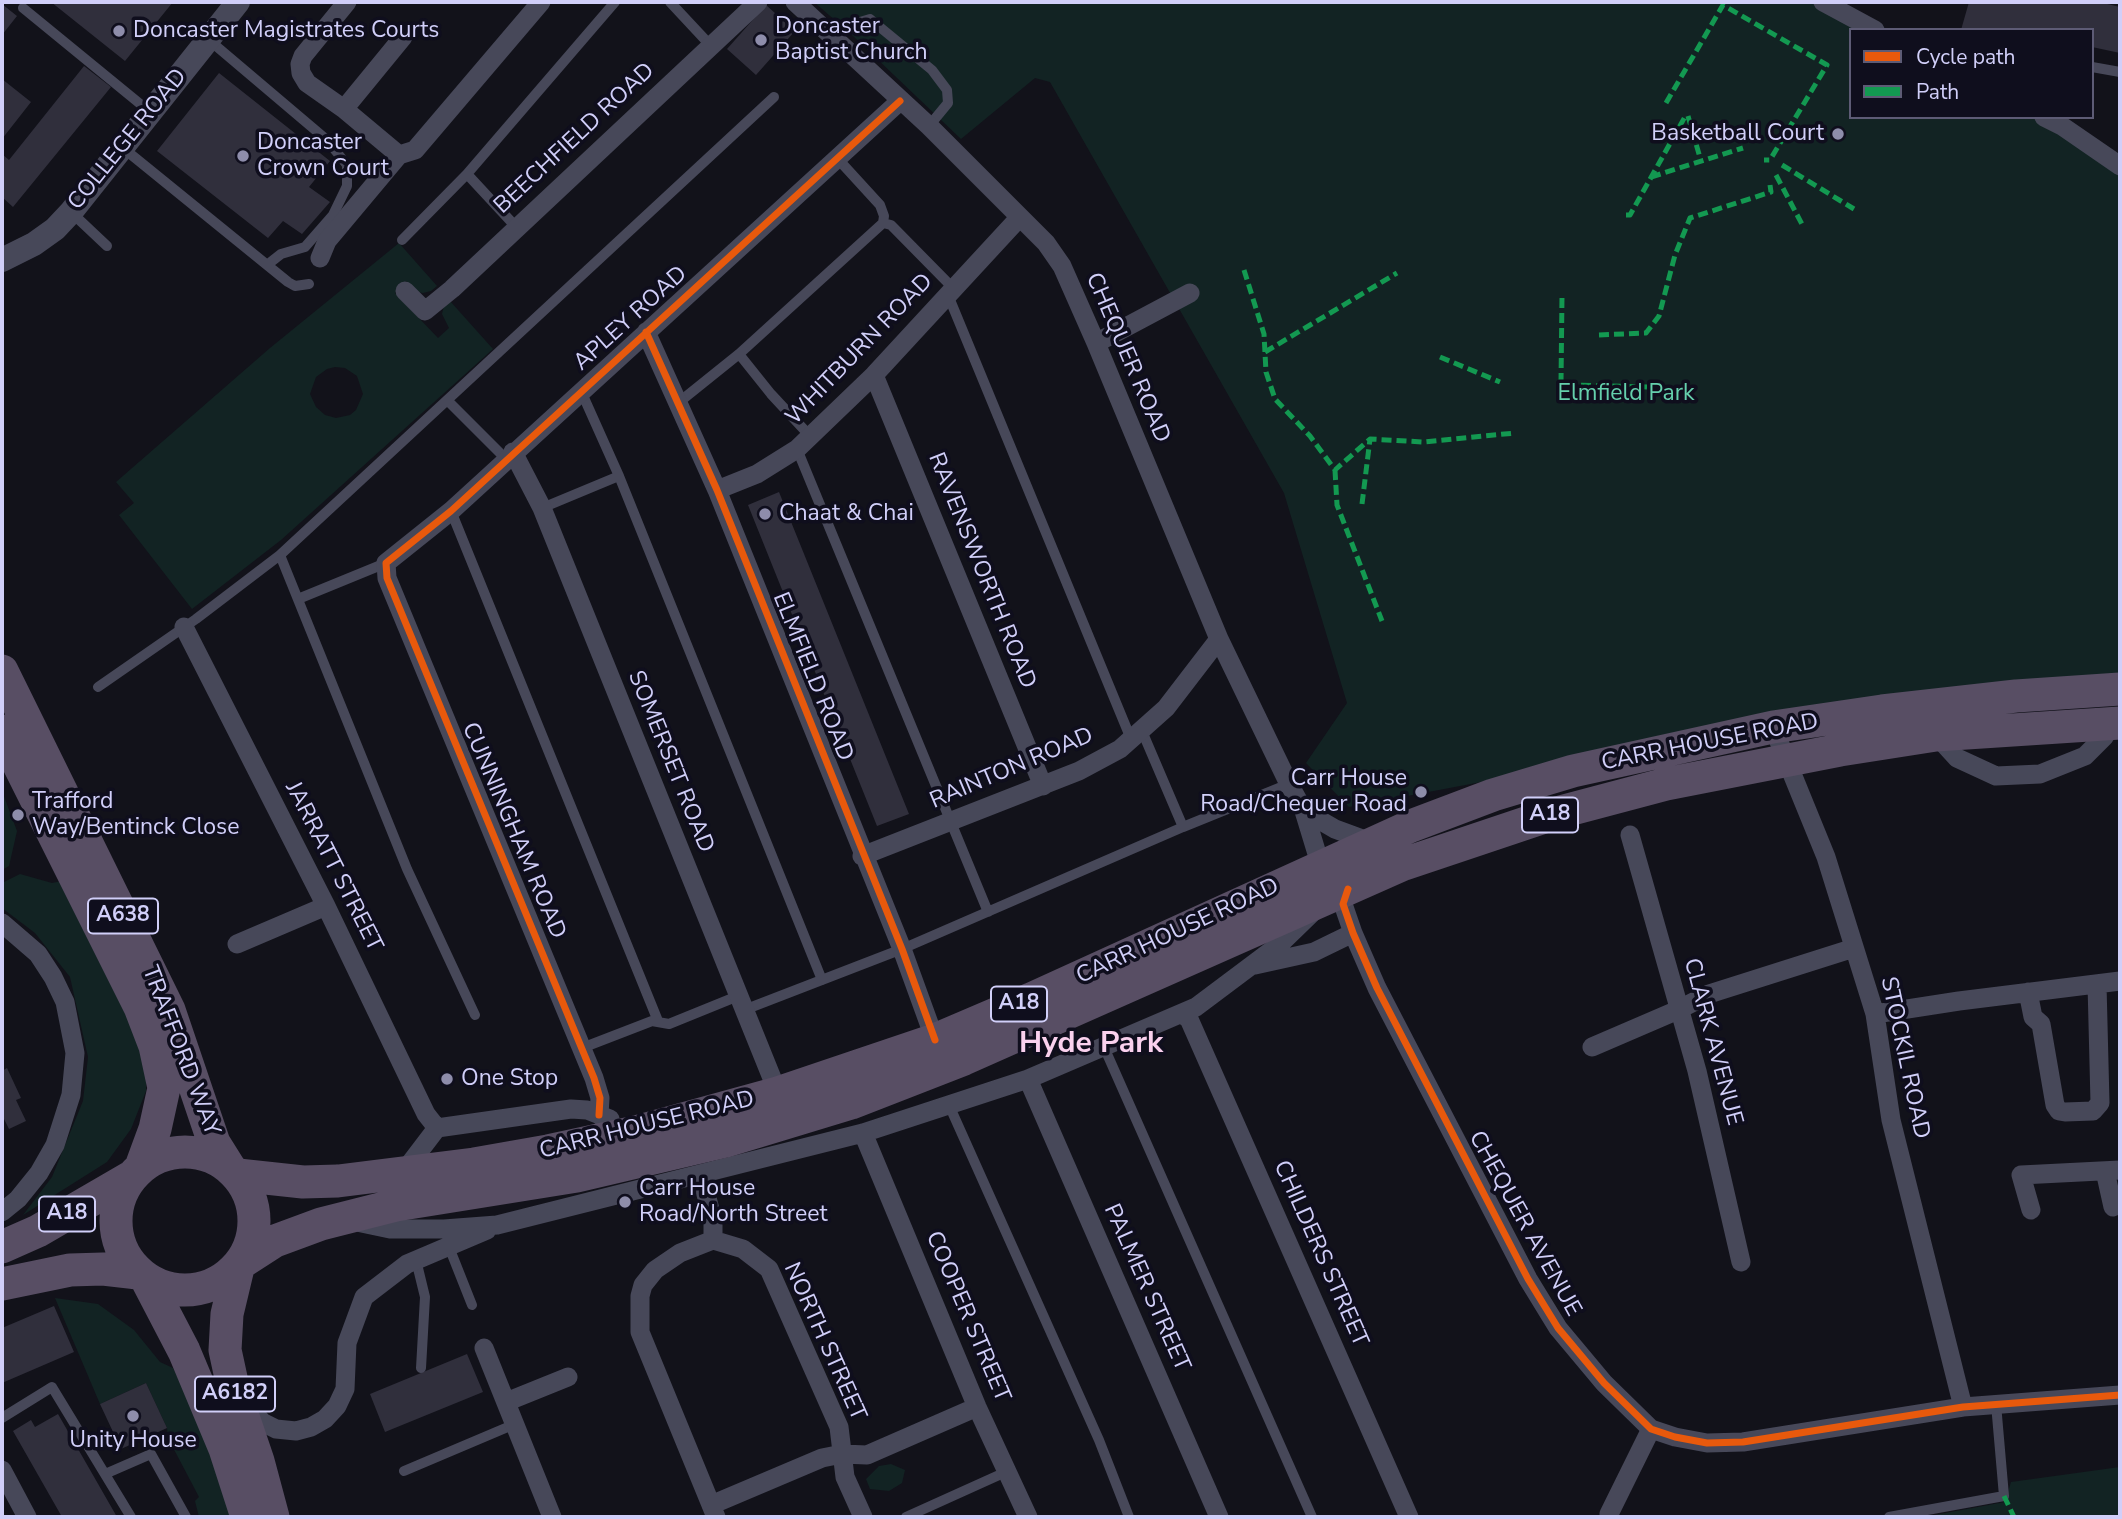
<!DOCTYPE html>
<html>
<head>
<meta charset="utf-8">
<style>
  body { margin:0 }
  #map { position:relative; width:2122px; height:1519px; overflow:hidden; background:#12121a; font-family:"Nunito Sans",sans-serif }
  canvas { display:block }
  .frame { position:absolute; inset:0; border:4px solid #d1cff9; pointer-events:none }
  .legend { position:absolute; left:1849px; top:28px; width:245px; height:91px; box-sizing:border-box; background:#0f0e1d; border:2px solid #5d5b75; margin:0; padding:9px 12px; list-style:none; font-size:21px; color:#d1cff9 }
  .legend li { display:flex; align-items:center; gap:14px; height:35px }
  .legend b { width:35px; border:2px solid #5d5b75 }
</style>
</head>
<body>
<div id="map">
<canvas width="2122" height="1519"></canvas>
<div class="frame"></div>
<ul class="legend">
<li><b style="height:9px;background:#e8590c"></b>Cycle path</li>
<li><b style="height:9px;background:#139951"></b>Path</li>
</ul>
</div>
<script>
const ctx = document.querySelector('canvas').getContext('2d');
ctx.lineJoin = 'round';
function paint(path, color) {
  ctx.fillStyle = color;
  ctx.fill(path, 'evenodd');
}
function toPath(rows) {
  const path = new Path2D();
  for (const r of rows) {
    if (r.length === 3) {
      path.moveTo(r[0] + r[2], r[1]);
      path.arc(r[0], r[1], r[2], 0, 2 * Math.PI);
      continue;
    }
    path.moveTo(r[0], r[1]);
    for (let i = 2; i < r.length; i += 2) path.lineTo(r[i], r[i + 1]);
  }
  return path;
}
function strokePath(path, color, width, dash) {
  ctx.strokeStyle = color;
  ctx.lineWidth = width;
  ctx.lineCap = dash ? 'butt' : 'round';
  ctx.setLineDash(dash || []);
  ctx.stroke(path);
}
function drawText(font, color, halo, rows, align = 'center') {
  ctx.font = font + ' "Nunito Sans",sans-serif';
  ctx.lineWidth = 7;
  ctx.setLineDash([]);
  ctx.textBaseline = 'middle';
  ctx.strokeStyle = halo;
  ctx.fillStyle = color;
  for (const [text, x, y, turn = 0] of rows) {
    ctx.save();
    ctx.translate(x, y);
    ctx.rotate((+turn || 0) * Math.PI / 180);
    ctx.textAlign = isNaN(turn) ? turn : align;
    if (halo) ctx.strokeText(text, 0, 0);
    ctx.fillText(text, 0, 0);
    ctx.restore();
  }
}
paint(toPath([
  [814,2,1823,2,1875,30,1851,30,1851,117,2036,117,2120,167,2120,689,1772,727,1349,807,1306,763,1347,703,1284,493,1050,82,1035,78,961,139,852,35],
  [399,243,437,286,431,291,423,293,414,291,406,281,395,293,438,338,449,328,442,314,444,306,450,301,493,349,281,540,192,609,119,515,134,503,116,482,270,348],
  [335,367,345,368,357,376,363,394,356,410,350,415,336,418,325,415,316,407,310,394,316,377,327,369],
  [2,791,17,831,9,866,2,870],
  [20,874,52,883,62,881,146,1054,146,1091,131,1129,107,1162,23,1215,52,1177,83,1101,88,1057,70,977,35,933,2,908,2,883],
  [55,1298,98,1304,134,1330,160,1362,173,1368,204,1430,234,1517,199,1517,195,1501,199,1497,168,1438,167,1428,146,1383,100,1404],
  [891,1464,905,1470,902,1483,889,1491,870,1489,866,1479,879,1466],
  [2120,1467,2120,1517,1924,1517,2005,1502,2011,1482]
]), '#122323');
paint(toPath([
  [51,2,173,2,125,61],
  [1969,2,2099,2,2120,7,2120,53,2092,47,2092,30,1961,30],
  [2,4,17,16,2,35],
  [766,5,795,31,756,75,727,49],
  [84,66,111,87,13,207,2,197,2,154,9,160],
  [219,73,330,161,309,187,330,202,302,234,283,221,268,238,157,151],
  [2,79,31,102,2,139],
  [779,492,909,814,877,826,748,505],
  [7,1068,21,1098,16,1100,26,1121,9,1129,2,1115,2,1071],
  [54,1306,74,1352,2,1383,2,1328],
  [467,1354,483,1392,385,1432,370,1394],
  [146,1383,167,1428,121,1449,100,1404],
  [58,1414,117,1517,62,1517,13,1431,31,1420,35,1427]
]), '#302f3c');
strokePath(toPath([
  [670,2,711,46],
  [23,8,150,112],
  [836,38,850,25,870,19,932,70,947,90,948,103,929,126],
  [209,40,327,140,347,165,347,186,333,215,305,247,281,254,267,265],
  [2092,67,2120,72],
  [123,148,288,282,295,286,309,284],
  [837,158,880,205,884,216,883,223],
  [467,174,517,228],
  [72,213,107,246],
  [402,240,467,174,615,2],
  [948,295,1131,739],
  [739,354,771,394,810,436],
  [581,391,619,476,822,980],
  [447,400,506,459],
  [678,403,739,354,883,223,891,225,954,289],
  [797,449,988,912],
  [542,508,619,476],
  [451,511,658,1021],
  [280,555,407,869,475,1015],
  [298,599,386,563],
  [98,687,196,619,280,555,774,97],
  [1183,827,1289,784],
  [744,1010,902,949,1183,827,1142,731],
  [1104,1047,1312,1517],
  [582,1048,652,1021,669,1024,738,996],
  [949,1105,1099,1440,1129,1517],
  [449,1247,472,1305],
  [416,1260,425,1297,421,1368],
  [2,1418,52,1387,131,1517],
  [404,1471,515,1424],
  [105,1474,151,1454,186,1517],
  [906,1517,1008,1471],
  [1889,1517,2004,1496,1996,1404]
]), '#474859', 10);
strokePath(toPath([
  [347,2,303,56,300,64,301,73,307,83,344,109,399,155],
  [795,2,929,126,1046,243,1062,266,1096,343,1219,639,1289,784,1304,811,1321,867],
  [1823,2,1875,30],
  [344,109,403,37],
  [2044,117,2062,126,2120,166],
  [320,258,327,241,399,155,415,150,541,2],
  [405,291,425,311,452,289,758,2],
  [646,332,717,490,902,949,935,1040],
  [1096,343,1190,293],
  [874,375,1043,786],
  [513,452,542,508,778,1093],
  [717,490,757,474,797,449,874,375,1019,218],
  [184,627,326,906,426,1114,437,1128],
  [1773,727,1826,857,1875,1014,1891,1120,1963,1407],
  [1936,735,1957,758,1996,776,2040,774,2085,756,2104,737,2113,723],
  [1304,811,1335,829,1373,843],
  [1630,835,1697,1071,1741,1262],
  [862,856,1079,771,1120,749,1166,708,1219,639],
  [1348,889,1343,904,1353,933,1377,988,1528,1279,1558,1328,1604,1383,1651,1429,1675,1437,1707,1443,1743,1442,1963,1407,2120,1395],
  [2,923,38,954,53,977,65,1002,75,1053,71,1095,55,1145,39,1173,18,1199,2,1212],
  [237,944,326,906],
  [1255,965,1314,952,1353,933],
  [2028,992,2033,1017,2041,1024,2055,1105,2059,1111,2065,1112,2093,1111,2100,1103,2097,984],
  [1182,1014,1189,1019,1409,1517],
  [1875,1014,1959,1001,2120,981],
  [1592,1047,1678,1010,1709,994,1854,948],
  [1028,1079,1219,1517],
  [599,1115,600,1098,594,1078,387,578,386,563,451,511,900,101],
  [863,1133,977,1407,1028,1517],
  [2105,1171,2113,1207],
  [402,1174,437,1128,571,1109,587,1110,610,1119],
  [701,1175,713,1221,713,1240],
  [2031,1210,2021,1175,2120,1170],
  [352,1221,390,1229,444,1229,497,1225,863,1133,1028,1079,1196,1007,1280,944,1313,912],
  [713,1240,680,1253,655,1270,643,1285,640,1296,640,1332,716,1517],
  [713,1240,743,1249,769,1269,839,1427,845,1477,863,1517],
  [484,1348,552,1517],
  [246,1402,262,1422,276,1429,296,1431,311,1427,325,1419,337,1406,345,1389,347,1343,364,1297,407,1264,487,1230],
  [506,1402,568,1377],
  [2,1470,27,1517],
  [711,1505,822,1458,842,1454,867,1455,977,1407],
  [1609,1514,1651,1429]
]), '#474859', 19);
strokePath(toPath([
  [2,260,34,244,55,229,71,212,238,2]
]), '#474859', 24);
strokePath(toPath([
  [2,671,169,1010,214,1143,229,1167],
  [2,731,140,1007,155,1046,164,1088,155,1129,141,1167],
  [185,1221,69],
  [238,1175,303,1182,338,1181,474,1164,548,1151,636,1132,778,1093,935,1040,1031,999,1411,826,1493,795,1573,771,1773,727,1882,711,2016,696,2120,689],
  [2,1247,38,1231,131,1177],
  [244,1261,275,1241,321,1224,396,1205,577,1176,726,1141,851,1103,964,1059,1404,864,1553,814,1666,784,1840,750,1936,735,2120,723],
  [238,1268,227,1314,225,1350,233,1387,258,1461,273,1517],
  [147,1280,184,1351,225,1449,247,1517],
  [2,1284,70,1270,103,1269,138,1273]
]), '#584e64', 33);
strokePath(toPath([
  [1666,103,1723,5,1827,65,1770,160,1764,160],
  [1688,116,1701,161],
  [1782,165,1854,209],
  [1776,175,1804,228],
  [1651,177,1743,148],
  [1626,215,1630,215,1686,115],
  [1244,270,1264,334,1266,372,1275,399,1310,436,1335,470,1370,439,1423,442,1515,433],
  [1599,335,1646,333,1659,316,1675,255,1690,218,1771,192,1770,185],
  [1265,352,1397,273],
  [1440,357,1500,382],
  [1561,383,1562,296],
  [1566,385,1647,387],
  [1335,470,1337,505,1382,621],
  [1362,504,1370,439],
  [2004,1496,2014,1517]
]), '#139951', 5, [10, 5]);
strokePath(toPath([
  [646,332,717,490,902,949,935,1040],
  [1348,889,1343,904,1353,933,1377,988,1528,1279,1558,1328,1604,1383,1651,1429,1675,1437,1707,1443,1743,1442,1963,1407,2120,1395],
  [599,1115,600,1098,594,1078,387,578,386,563,451,511,900,101]
]), '#e8590c', 7);
for (const [x, y, r, color] of [
  [119,31,7,"#8e8dab"],
  [761,40,7,"#8e8dab"],
  [1838,134,7,"#8e8dab"],
  [243,156,7,"#8e8dab"],
  [765,514,7,"#8e8dab"],
  [1421,792,7,"#8e8dab"],
  [18,815,7,"#8e8dab"],
  [447,1079,7,"#8e8dab"],
  [625,1202,7,"#8e8dab"],
  [133,1416,7,"#8e8dab"]
]) {
  const dot = new Path2D();
  dot.arc(x, y, r, 0, 2 * Math.PI);
  ctx.fillStyle = color;
  ctx.fill(dot);
  strokePath(dot, '#0f0e1d', 2.5);
}
for (const [x, y, w] of [
  [1550,815,56],
  [123,916,70],
  [1019,1004,56],
  [67,1214,56],
  [235,1394,80]
]) {
  const box = new Path2D();
  box.roundRect(x - w / 2, y - 17.5, w, 35, 5);
  ctx.fillStyle = '#0f0e1d';
  ctx.fill(box);
  strokePath(box, '#d1cff9', 2);
}
drawText('bold 21px', '#d1cff9', null, [
  ["A18",1550,815],
  ["A638",123,916],
  ["A18",1019,1004],
  ["A18",67,1214],
  ["A6182",235,1394]
]);
drawText('23px', '#d1cff9', '#0f0e1d', [
  ["Doncaster",775,27],
  ["Baptist Church",775,53],
  ["Doncaster Magistrates Courts",133,31],
  ["Basketball Court",1824,134,"right"],
  ["Doncaster",257,143],
  ["Crown Court",257,169],
  ["Chaat & Chai",779,514],
  ["Carr House",1407,779,"right"],
  ["Road/Chequer Road",1407,805,"right"],
  ["Trafford",32,802],
  ["Way/Bentinck Close",32,828],
  ["One Stop",461,1079],
  ["Carr House",639,1189],
  ["Road/North Street",639,1215],
  ["Unity House",133,1441,"center"]
], 'left');
drawText('23px', '#d1cff9', '#0f0e1d', [
  ["BEECHFIELD ROAD",575,139,-43],
  ["COLLEGE ROAD",128,140,-51],
  ["APLEY ROAD",631,319,-42],
  ["WHITBURN ROAD",860,350,-46],
  ["CHEQUER ROAD",1127,358,67],
  ["RAVENSWORTH ROAD",981,571,68],
  ["ELMFIELD ROAD",812,677,68],
  ["CARR HOUSE ROAD",1710,743,-11],
  ["SOMERSET ROAD",670,762,68],
  ["RAINTON ROAD",1012,769,-23],
  ["CUNNINGHAM ROAD",513,831,67],
  ["JARRATT STREET",333,867,63],
  ["CARR HOUSE ROAD",1178,932,-25],
  ["CLARK AVENUE",1712,1042,75],
  ["TRAFFORD WAY",180,1051,69],
  ["STOCKIL ROAD",1904,1058,78],
  ["CARR HOUSE ROAD",647,1126,-14],
  ["CHEQUER AVENUE",1524,1224,61],
  ["CHILDERS STREET",1320,1254,66],
  ["PALMER STREET",1146,1288,66],
  ["COOPER STREET",967,1317,67],
  ["NORTH STREET",824,1342,66]
]);
drawText('23px', '#65d0ad', '#0f0e1d', [
  ["Elmfield Park",1626,394]
]);
drawText('bold 30px', '#fad1ee', '#0f0e1d', [
  ["Hyde Park",1091,1045]
]);
</script>
</body>
</html>
